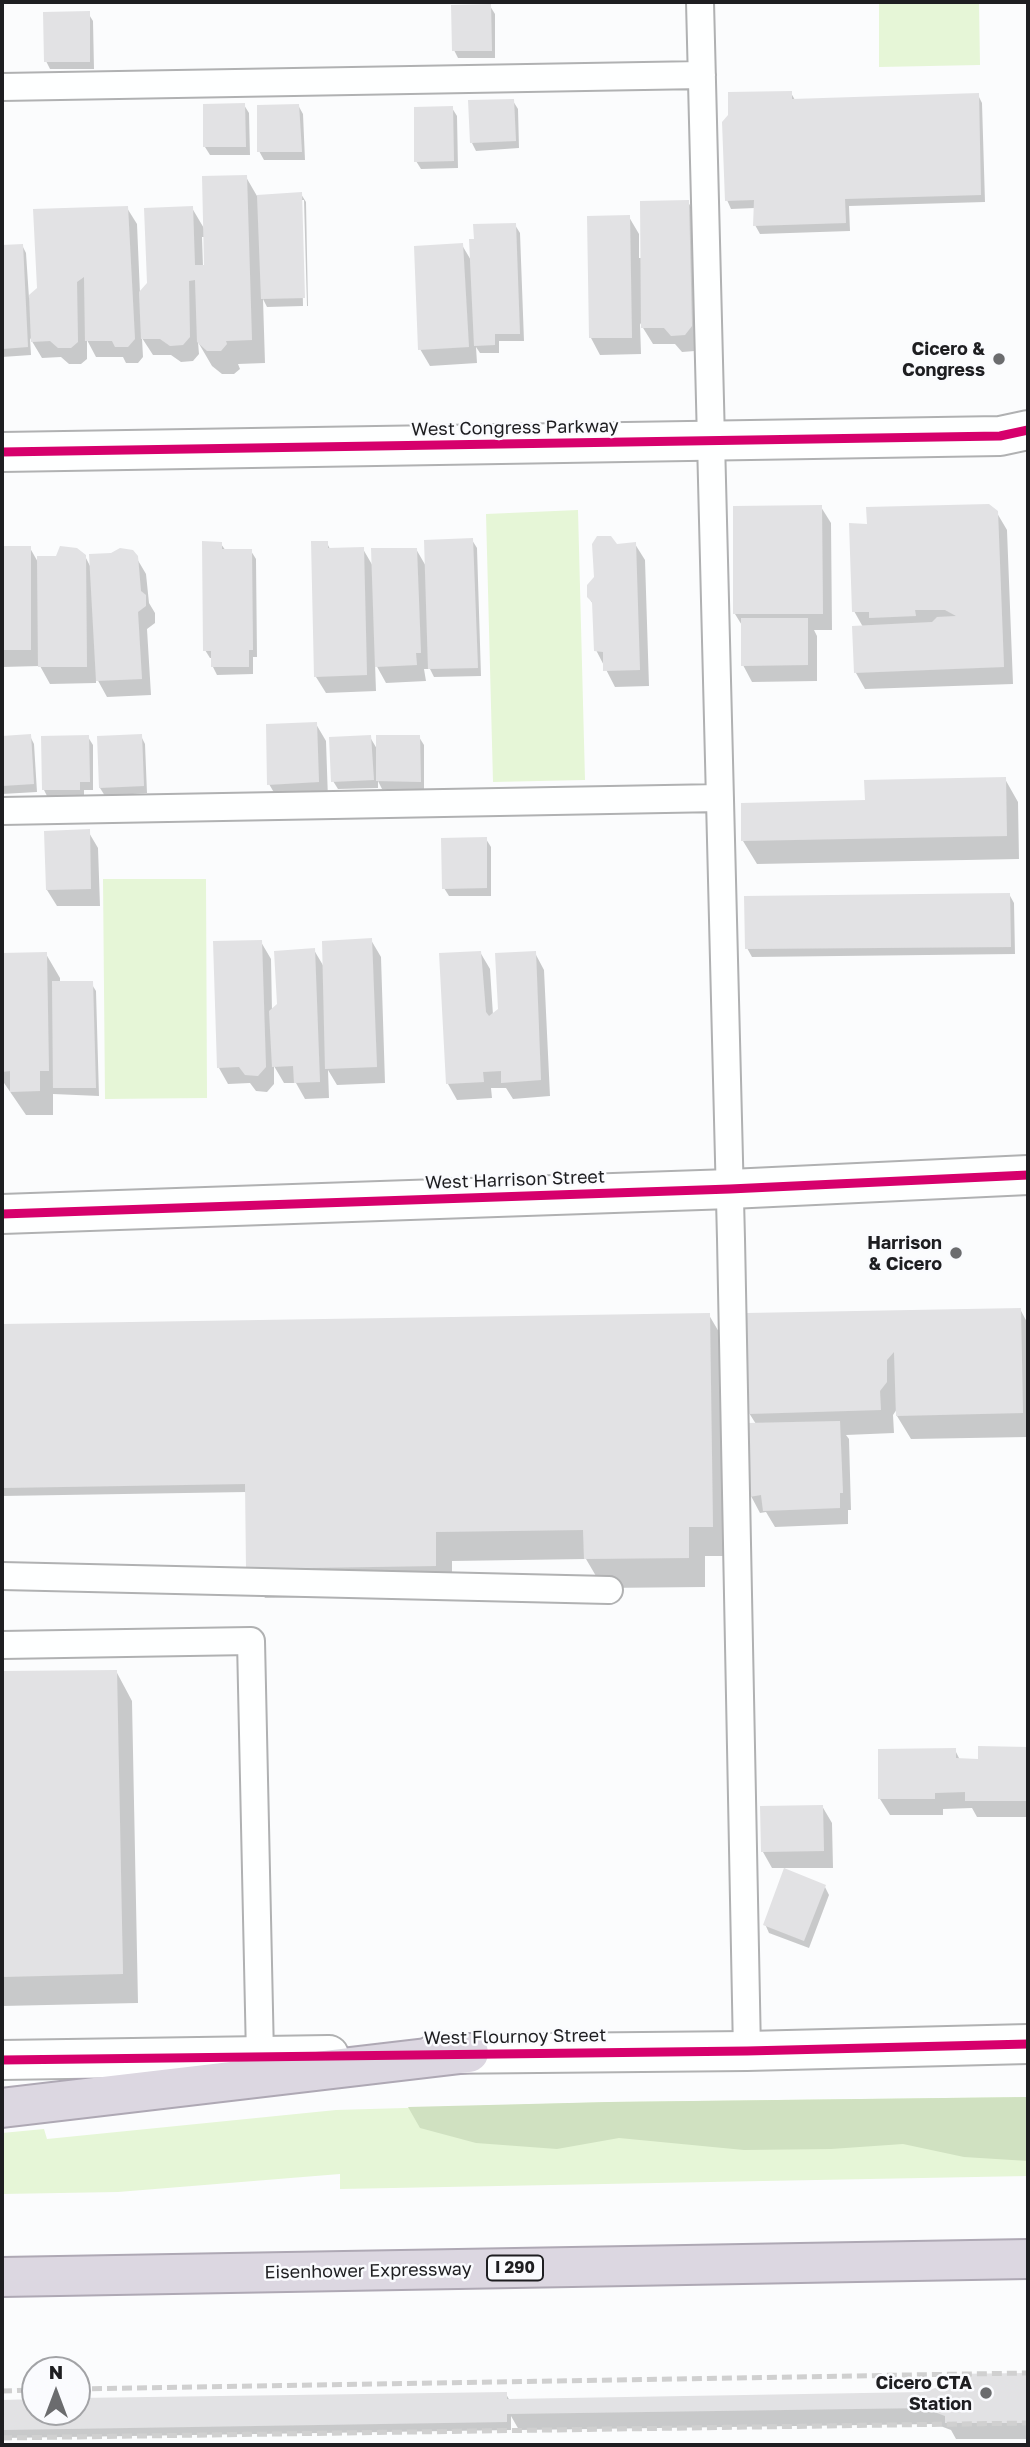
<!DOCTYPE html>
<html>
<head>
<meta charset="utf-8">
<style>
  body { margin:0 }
  #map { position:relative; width:1030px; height:2447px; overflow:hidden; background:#fbfcfd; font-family:"Golos Text",sans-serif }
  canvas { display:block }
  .frame { position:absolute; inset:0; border:4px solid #1e1e21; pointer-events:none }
  .north { position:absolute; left:21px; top:2356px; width:70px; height:70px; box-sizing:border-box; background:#fafbfe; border:2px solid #a2a3a6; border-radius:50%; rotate:0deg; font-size:19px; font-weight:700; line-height:28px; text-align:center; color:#1e1e21 }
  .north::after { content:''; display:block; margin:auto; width:24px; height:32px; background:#6b6c6e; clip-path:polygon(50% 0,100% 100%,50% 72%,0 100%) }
</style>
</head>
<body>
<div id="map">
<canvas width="1030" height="2447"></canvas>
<div class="frame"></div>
<div class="north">N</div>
</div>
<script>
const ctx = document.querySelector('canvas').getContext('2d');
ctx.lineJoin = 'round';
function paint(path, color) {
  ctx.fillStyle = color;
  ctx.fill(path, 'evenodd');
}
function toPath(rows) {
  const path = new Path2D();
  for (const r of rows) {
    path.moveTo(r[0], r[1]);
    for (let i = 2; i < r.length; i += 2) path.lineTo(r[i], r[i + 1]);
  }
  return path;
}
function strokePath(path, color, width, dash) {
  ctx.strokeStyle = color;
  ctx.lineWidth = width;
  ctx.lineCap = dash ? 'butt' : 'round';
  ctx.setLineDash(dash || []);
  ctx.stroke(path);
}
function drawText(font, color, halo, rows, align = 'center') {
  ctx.font = font + ' "Golos Text",sans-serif';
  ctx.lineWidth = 5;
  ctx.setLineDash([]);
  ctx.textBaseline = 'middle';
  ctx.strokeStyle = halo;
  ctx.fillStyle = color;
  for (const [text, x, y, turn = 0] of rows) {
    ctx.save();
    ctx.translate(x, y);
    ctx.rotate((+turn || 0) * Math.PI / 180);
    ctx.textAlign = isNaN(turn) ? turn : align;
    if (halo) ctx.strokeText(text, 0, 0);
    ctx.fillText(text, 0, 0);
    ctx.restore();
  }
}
paint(toPath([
  [879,2,979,2,980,65,879,67],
  [578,510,585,780,493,782,486,514],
  [103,879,206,879,207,1098,105,1099],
  [1028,2097,1028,2176,340,2189,340,2174,118,2192,2,2194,2,2133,44,2129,47,2139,336,2110,609,2102]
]), '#e6f6d7');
paint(toPath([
  [1028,2097,1028,2161,964,2157,903,2144,831,2149,744,2150,619,2138,557,2149,476,2143,420,2128,408,2107,609,2102]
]), '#d0e1c1');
paint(toPath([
  [490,6,495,14,495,58,458,58,454,50],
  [88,13,93,21,94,69,50,69,46,61],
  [791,93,795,100,978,95,982,103,985,202,849,206,850,231,760,234,755,225,755,208,731,209,727,200],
  [513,101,518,109,519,148,476,151,472,143],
  [244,105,249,113,250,155,210,155,205,147],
  [298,105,303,114,305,160,264,160,259,151],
  [452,108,457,116,458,168,421,169,416,161],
  [246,177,257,196,301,194,306,202,308,306,307,306,304,200,301,200,303,306,267,307,263,299,265,363,238,364,240,369,234,374,222,374,212,366,198,342,199,354,193,361,181,362,171,355,153,355,142,338,143,357,138,363,126,363,123,357,96,357,87,340,87,359,81,364,69,364,61,357,42,358,30,338,31,355,2,357,2,246,22,245,26,253,29,298,127,208,137,224,140,294,149,284,192,208,205,230],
  [202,237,205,237,206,267,203,267],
  [688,202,698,219,700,343,695,351,682,352,675,344,653,344,640,323,641,354,600,355,591,338,629,217,639,234,639,258,642,258],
  [515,225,520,233,524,341,499,341,499,353,480,353,476,347,477,363,430,366,420,349,462,245,472,262],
  [821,507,831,523,832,630,814,630,817,636,817,681,752,682,743,665,743,627,735,614],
  [997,513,1007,530,1013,684,865,689,856,673,863,627,854,611,869,526],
  [472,540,477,548,481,676,434,677,430,669,424,669,426,681,386,683,375,663,376,691,326,693,316,677,327,543,330,549,363,549,374,568,416,549,427,568],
  [221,544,226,551,251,551,256,559,257,657,253,657,253,674,217,675,213,667,213,658,210,658,205,650],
  [635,544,645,560,649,686,615,687,596,650,594,606,588,596,596,578,616,546],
  [2,548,30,548,39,564,85,556,91,568,136,557,146,574,149,603,155,613,155,623,147,629,151,695,107,697,96,677,96,683,50,684,40,666,2,667],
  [316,724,326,741,328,799,279,801,269,784],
  [30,736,34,744,37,792,2,794,2,738],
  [141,736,145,744,147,793,105,796,100,788],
  [88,737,93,745,93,790,84,790,84,797,48,798,44,790,43,738],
  [370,737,377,749,419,737,424,745,424,789,382,789,378,781,378,788,338,789,333,781],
  [1005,779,1018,802,1019,859,757,864,743,841,867,802],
  [88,831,98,848,100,906,57,906,47,890],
  [486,839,491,847,491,896,449,896,444,888],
  [1009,894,1014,903,1015,954,752,957,747,948],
  [371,940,381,957,385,1083,337,1085,328,1070,329,1098,305,1099,296,1083,284,1083,274,1066,274,1084,267,1092,256,1091,250,1083,228,1084,219,1068,261,942,271,959,272,1011,279,1005,314,950,324,967],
  [480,952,490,969,493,1015,499,1010,535,953,544,970,550,1096,513,1099,506,1088,491,1088,492,1098,457,1100,448,1084],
  [46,954,60,978,60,983,91,983,96,991,99,1096,53,1094,53,1115,26,1115,2,1080,2,955],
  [1020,1309,1028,1324,1028,1437,911,1439,897,1416,897,1409,893,1415,894,1433,846,1435,849,1439,851,1510,848,1510,848,1524,775,1527,766,1512,760,1513,751,1496,756,1424,749,1413,748,1315],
  [709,1315,726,1344,729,1556,705,1556,705,1587,603,1588,586,1559,452,1561,452,1595,265,1598,248,1569,247,1492,2,1496,2,1326],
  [116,1671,132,1701,138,2003,2,2006,2,1673],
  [980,1748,1028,1748,1028,1817,977,1817,972,1808,943,1809,943,1815,890,1815,880,1799,955,1750,960,1760,980,1761],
  [822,1806,832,1823,833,1868,772,1868,763,1852],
  [825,1887,829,1895,809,1948,769,1933,765,1924],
  [1028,2374,1028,2439,956,2439,951,2430,935,2424,519,2430,511,2416,511,2430,2,2438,2,2401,35,2401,35,2412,77,2412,77,2400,506,2394,510,2401,923,2394,946,2386,946,2376]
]), '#0003');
paint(toPath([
  [491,4,492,51,452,51,451,5],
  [90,11,90,62,44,62,43,12],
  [792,91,792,99,979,93,981,195,845,199,846,223,753,226,754,200,725,201,722,122,728,115,728,92],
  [514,99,516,141,470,143,468,100],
  [245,103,246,147,203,147,203,104],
  [299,104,302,152,257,152,257,105],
  [453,106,454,161,414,162,414,107],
  [247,175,252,340,226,341,227,344,221,351,207,351,197,342,195,280,189,281,190,337,183,345,170,346,160,339,141,339,139,292,147,283,144,208,193,206,195,265,204,265,202,176],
  [302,192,305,298,261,299,257,195],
  [689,200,692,326,685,335,671,336,664,328,641,328,640,201],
  [128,206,135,339,128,347,115,347,112,341,85,341,84,277,77,282,78,342,71,348,58,348,50,341,31,342,29,295,37,288,33,209],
  [630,215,632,338,589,338,587,216],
  [516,223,520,334,495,334,495,345,474,346,469,239,474,239,473,224],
  [463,243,469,347,418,350,414,246],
  [23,244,28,347,2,349,2,245],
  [989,504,998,511,1004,667,854,673,852,626,932,622,937,617,956,616,945,610,915,610,916,616,869,618,869,612,852,612,849,523,867,524,866,507],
  [822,505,823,614,733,614,733,506],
  [597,536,611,536,617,544,636,542,640,670,603,671,603,652,594,651,592,602,587,597,587,585,594,577,592,544],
  [473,538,478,668,428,669,424,540],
  [202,541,222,542,222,549,252,549,253,650,249,650,249,667,211,667,211,651,203,651],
  [311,541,328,541,328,548,364,547,367,675,314,677],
  [2,546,31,546,31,650,2,650],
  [60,546,77,548,86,555,87,667,38,667,37,556,56,556],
  [120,548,133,550,138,556,141,591,146,595,146,606,138,612,142,679,96,681,89,554,111,553],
  [371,548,417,548,421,653,416,653,417,665,375,667],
  [741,618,808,618,808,665,741,666],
  [317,722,319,782,267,785,266,724],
  [31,734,34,784,2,786,2,736],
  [142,734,144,786,99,788,97,736],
  [89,735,90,782,80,782,80,790,42,790,41,736],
  [371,735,374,780,331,782,329,737],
  [376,735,420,735,421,782,376,781],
  [1006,777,1007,836,741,841,741,803,865,800,864,780],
  [90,829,91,889,46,890,44,831],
  [487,837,487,888,442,889,441,838],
  [1010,893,1011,947,745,949,744,896],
  [372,938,377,1067,325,1069,322,941],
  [262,940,266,1067,258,1076,245,1075,239,1067,217,1068,213,941],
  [315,948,320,1082,294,1083,293,1066,272,1067,269,1011,277,1004,274,951],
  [481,951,486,1012,489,1016,498,1009,495,953,536,951,541,1080,501,1083,501,1071,483,1072,484,1082,446,1084,439,953],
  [47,952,49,1071,40,1071,40,1091,10,1092,10,1071,2,1072,2,953],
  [52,981,93,981,96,1088,53,1088],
  [1021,1308,1023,1413,896,1416,894,1352,887,1360,887,1382,880,1391,881,1410,748,1414,746,1313],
  [710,1313,713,1527,689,1527,689,1558,584,1559,583,1530,436,1532,436,1566,246,1569,245,1484,2,1488,2,1324],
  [840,1421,843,1493,840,1493,840,1508,763,1511,761,1495,749,1497,747,1423],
  [117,1670,123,1974,2,1977,2,1671],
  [978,1746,1028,1747,1028,1801,965,1801,965,1792,935,1793,935,1799,878,1799,878,1749,956,1748,956,1758,978,1759],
  [823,1805,824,1851,761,1852,760,1806],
  [784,1868,826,1885,804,1941,763,1925],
  [1028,2373,1028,2423,945,2423,945,2416,924,2408,507,2414,507,2422,2,2430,2,2400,35,2399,35,2412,77,2412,77,2398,507,2392,507,2399,923,2392,944,2385,944,2374]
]), '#e2e2e4');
const service = toPath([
  [700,2,731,1239,747,2051],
  [2,87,702,75],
  [2,811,720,798],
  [2,1576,609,1590],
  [2,1645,251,1641,260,2056]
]);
const minor = toPath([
  [2,452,1000,436,1028,430]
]);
const tertiary = toPath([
  [2,1214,730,1189,1028,1175],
  [434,2054,747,2051,1028,2044],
  [2,2060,329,2055]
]);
const motorway = toPath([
  [2,2108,469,2053],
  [2,2277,1028,2259]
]);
strokePath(service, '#b0b1b2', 30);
strokePath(minor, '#b0b1b2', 42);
strokePath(tertiary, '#b0b1b2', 42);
strokePath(motorway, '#aea8b4', 42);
strokePath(service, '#feffff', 26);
strokePath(minor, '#feffff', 38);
strokePath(tertiary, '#feffff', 38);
strokePath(motorway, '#dcd7e1', 38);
strokePath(toPath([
  [77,2389,1028,2373],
  [2,2391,35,2390],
  [2,2438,1028,2423]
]), '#d0d0d0', 5, [10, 5]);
strokePath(toPath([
  [2,452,1000,436,1028,430],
  [2,1214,730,1189,1028,1175],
  [2,2060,747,2051,1028,2044]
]), '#d6006c', 9);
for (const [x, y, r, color] of [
  [999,359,7,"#6b6c6e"],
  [956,1253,7,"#6b6c6e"],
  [986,2393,7,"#6b6c6e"]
]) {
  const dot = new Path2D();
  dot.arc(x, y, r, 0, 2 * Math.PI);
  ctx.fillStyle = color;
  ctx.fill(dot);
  strokePath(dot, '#fafbfe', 2.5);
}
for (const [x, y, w] of [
  [515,2268,56]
]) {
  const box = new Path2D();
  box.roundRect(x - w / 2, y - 12.5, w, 25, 5);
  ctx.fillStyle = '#fafbfe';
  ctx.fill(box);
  strokePath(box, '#1e1e21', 2);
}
drawText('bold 16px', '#1e1e21', null, [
  ["I 290",515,2268]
]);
drawText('bold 18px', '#1e1e21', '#fafbfe', [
  ["Cicero &",985,349],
  ["Congress",985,370],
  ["Harrison",942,1243],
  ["& Cicero",942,1264],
  ["Cicero CTA",972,2383],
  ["Station",972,2404]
], 'right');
drawText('18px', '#1e1e21', '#fafbfe', [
  ["West Congress Parkway",515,428,-1],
  ["West Harrison Street",515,1180,-2],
  ["West Flournoy Street",515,2037,-1],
  ["Eisenhower Expressway",368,2271,-1]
]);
</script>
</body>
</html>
